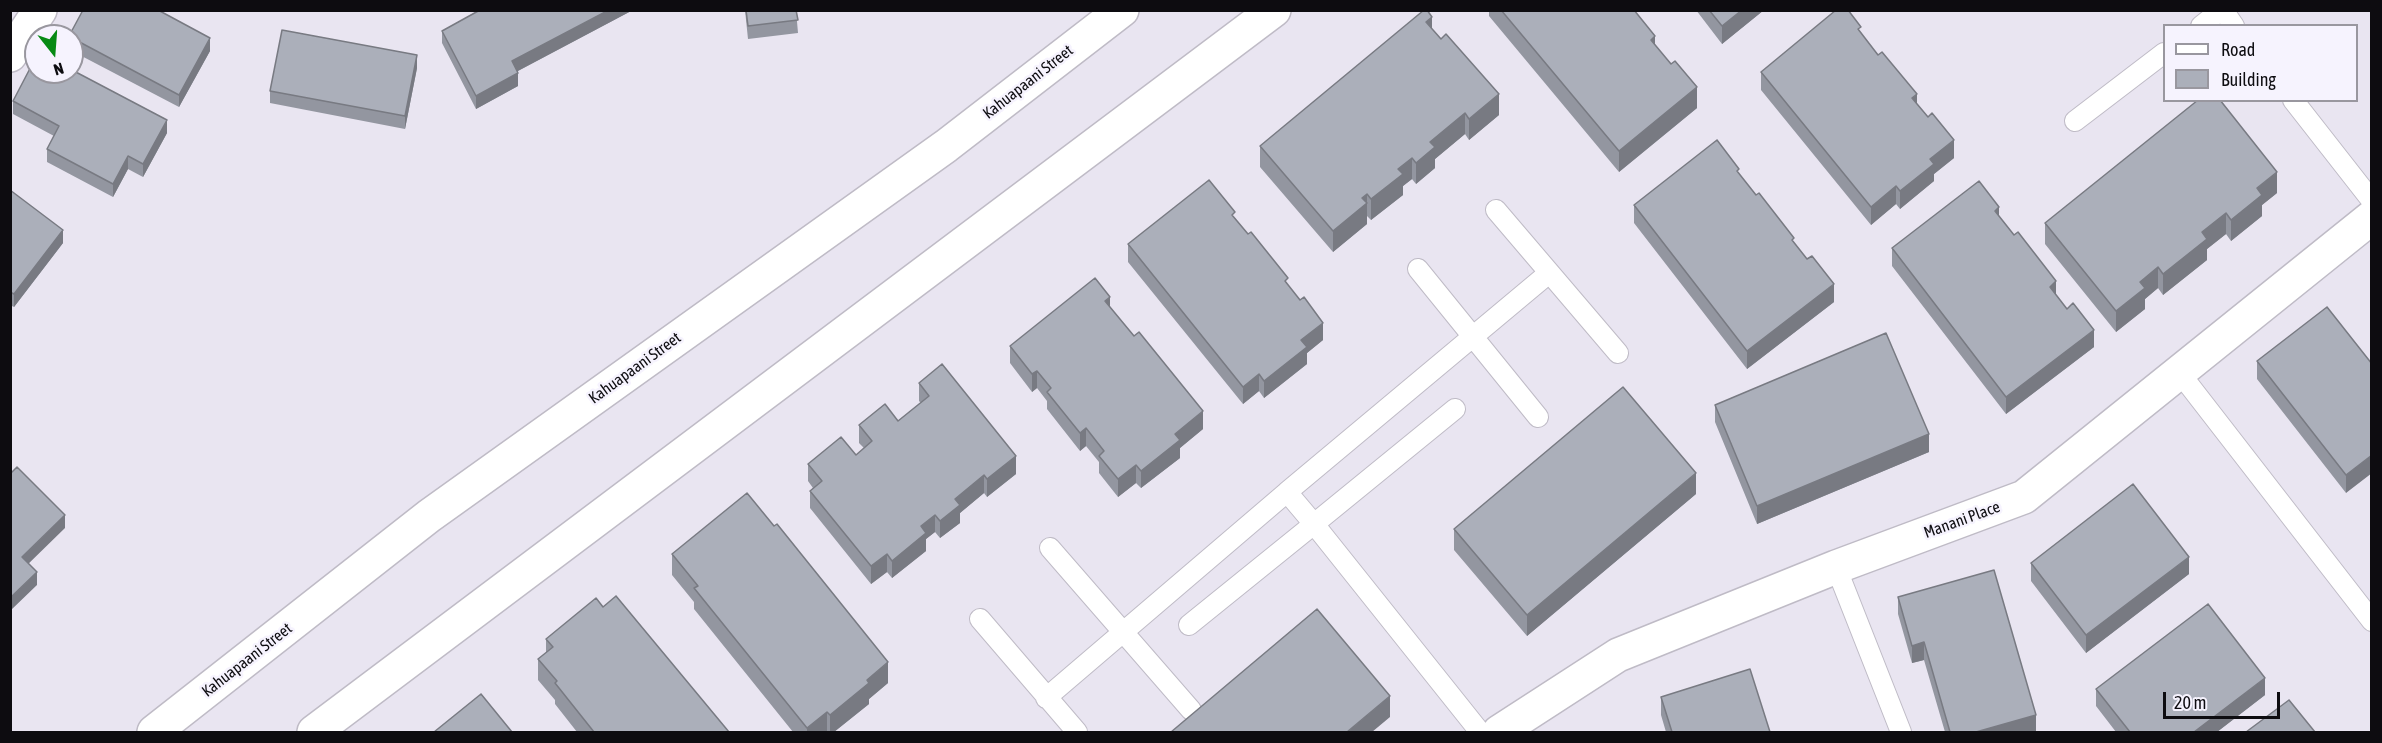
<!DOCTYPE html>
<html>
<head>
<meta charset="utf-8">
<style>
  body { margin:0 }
  #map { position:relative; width:2382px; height:743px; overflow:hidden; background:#e9e5f1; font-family:"Asap Condensed",sans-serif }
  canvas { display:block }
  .frame { position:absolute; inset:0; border:12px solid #0d0c10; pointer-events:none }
  .legend { position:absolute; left:2163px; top:24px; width:195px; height:78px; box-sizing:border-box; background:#f6f3fe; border:2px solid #99979f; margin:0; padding:8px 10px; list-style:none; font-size:18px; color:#0d0c10 }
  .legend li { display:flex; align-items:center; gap:12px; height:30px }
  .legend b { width:30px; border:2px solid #99979f }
  .north { position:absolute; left:24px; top:24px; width:60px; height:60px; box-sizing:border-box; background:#f6f3fe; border:2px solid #99979f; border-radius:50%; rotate:163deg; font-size:16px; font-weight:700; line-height:24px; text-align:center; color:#0d0c10 }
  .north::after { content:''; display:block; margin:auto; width:21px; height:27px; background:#078a14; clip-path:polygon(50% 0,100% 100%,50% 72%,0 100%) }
  .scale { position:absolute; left:2163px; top:692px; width:117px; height:27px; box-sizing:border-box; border:3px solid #0d0c10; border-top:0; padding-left:8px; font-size:18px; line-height:21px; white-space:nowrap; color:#0d0c10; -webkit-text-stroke:4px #f6f3fe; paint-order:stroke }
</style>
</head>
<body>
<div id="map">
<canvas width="2382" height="743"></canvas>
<div class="frame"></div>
<ul class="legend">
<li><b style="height:8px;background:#fff"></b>Road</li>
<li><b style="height:16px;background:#abafba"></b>Building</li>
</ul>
<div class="north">N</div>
<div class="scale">20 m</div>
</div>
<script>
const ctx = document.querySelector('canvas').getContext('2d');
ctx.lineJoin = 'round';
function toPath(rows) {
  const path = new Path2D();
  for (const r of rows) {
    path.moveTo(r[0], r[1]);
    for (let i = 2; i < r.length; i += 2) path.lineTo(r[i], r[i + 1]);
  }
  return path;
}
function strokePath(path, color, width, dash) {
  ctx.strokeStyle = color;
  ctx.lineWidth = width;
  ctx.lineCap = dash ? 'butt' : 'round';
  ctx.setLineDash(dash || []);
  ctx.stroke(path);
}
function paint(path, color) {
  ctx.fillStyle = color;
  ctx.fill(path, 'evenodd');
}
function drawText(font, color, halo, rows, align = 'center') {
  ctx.font = font + ' "Asap Condensed",sans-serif';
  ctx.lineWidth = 5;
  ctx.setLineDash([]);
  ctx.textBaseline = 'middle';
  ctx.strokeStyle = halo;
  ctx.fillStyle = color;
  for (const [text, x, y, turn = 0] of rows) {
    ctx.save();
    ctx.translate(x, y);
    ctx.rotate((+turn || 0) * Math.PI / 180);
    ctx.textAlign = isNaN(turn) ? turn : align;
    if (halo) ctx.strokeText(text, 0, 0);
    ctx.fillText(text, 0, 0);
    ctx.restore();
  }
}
const lane = toPath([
  [2223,10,2234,26],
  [2201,26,2221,10],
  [2293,100,2372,201],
  [2075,121,2164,53],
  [1496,210,1618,353],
  [1418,269,1538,417],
  [2179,372,2372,621],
  [1455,409,1314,524,1480,732],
  [1287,492,1549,273],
  [1050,548,1191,710],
  [1836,567,1901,732],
  [980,619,1077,732],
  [1046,698,1287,492,1314,524,1189,625]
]);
const street = toPath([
  [10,55,40,10],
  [1499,732,1618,655,1836,567,2024,497,2372,217]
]);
const secondary = toPath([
  [154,732,429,516,946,146,1122,10],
  [314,732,1274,10]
]);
strokePath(lane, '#bfbbc6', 22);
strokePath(street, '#bfbbc6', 36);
strokePath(secondary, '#bfbbc6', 36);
strokePath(lane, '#fff', 20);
strokePath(street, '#fff', 33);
strokePath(secondary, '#fff', 33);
paint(toPath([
  [633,10,518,71,518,86,476,109,442,43,442,31],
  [745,10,796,10,798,33,748,39],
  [1489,10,1634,10,1655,45,1697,108,1619,172,1489,16],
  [1696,10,1764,10,1722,44],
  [1432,29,1499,115,1469,140,1465,134,1435,159,1435,168,1416,184,1412,179,1403,186,1403,195,1371,220,1367,216,1367,224,1333,252,1260,167,1260,146],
  [1861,34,1917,104,1954,158,1934,174,1934,181,1900,209,1896,204,1871,225,1761,90,1761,72],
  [72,36,210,51,179,107,72,51],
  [417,68,405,129,270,103,270,91],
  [13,101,167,133,143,177,128,169,113,197,47,162,47,149,54,136,13,114],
  [1739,174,1807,259,1834,302,1747,369,1634,223,1634,205],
  [10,190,63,243,14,307,10,305],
  [2277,193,2262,205,2262,216,2231,241,2226,234,2207,249,2207,260,2163,295,2158,288,2145,299,2145,309,2116,332,2045,244,2045,223],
  [1999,217,2094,347,2006,414,1892,266,1892,248],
  [1235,218,1288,285,1323,340,1307,353,1307,364,1264,398,1259,391,1243,404,1128,262,1128,244],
  [2372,279,2372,301,2370,298,2370,281],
  [1110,307,1134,336,1203,429,1180,448,1180,458,1141,488,1136,483,1118,497,1099,473,1099,462,1086,446,1080,451,1047,409,1047,401,1037,388,1032,392,1010,363,1010,346],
  [2257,361,2372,364,2346,493,2257,379],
  [919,383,1016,474,987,497,984,493,960,513,960,523,940,538,935,532,926,539,926,551,892,578,887,572,871,584,810,508,810,491,813,488,808,481,808,464,856,455,864,448,859,443,859,425,898,421,921,403,919,401],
  [1715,405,1929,452,1757,524,1715,422],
  [1696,494,1527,636,1454,550,1454,529],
  [672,554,888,683,869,699,869,704,834,732,793,732,694,609,694,602,672,575],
  [2031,563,2189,574,2086,653,2031,581],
  [1898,597,2036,732,1945,732,1924,660,1912,663,1898,614],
  [603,607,729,732,577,732,555,704,555,700,538,680,538,659,546,653,546,639],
  [2096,689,2265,695,2217,732,2116,732,2096,706],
  [1661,697,1770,732,1666,732,1661,715]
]), '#9396a0');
paint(toPath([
  [609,10,633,10,512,74,512,61],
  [1742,10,1764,10,1722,44,1722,26],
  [1432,17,1432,38,1426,22],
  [1655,36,1655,57,1651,40],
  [210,38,210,51,179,107,179,95],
  [417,55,417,68,405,129,405,116],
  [518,73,518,86,476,109,476,96],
  [1697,87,1697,108,1619,172,1619,151],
  [1499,94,1499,115,1469,140,1469,119],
  [1917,94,1917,112,1912,98],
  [1465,113,1465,134,1435,159,1435,168,1416,184,1416,163,1430,142],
  [167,120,167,133,143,177,143,164],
  [1954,140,1954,158,1934,174,1934,181,1900,209,1900,191,1930,159],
  [128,156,128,169,113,197,113,184],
  [1412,158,1412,179,1403,186,1403,195,1371,220,1371,199,1398,169],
  [2277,172,2277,193,2262,205,2262,216,2231,241,2231,220,2257,188],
  [1896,186,1896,204,1871,225,1871,207],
  [1367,194,1367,224,1333,252,1333,231,1362,198],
  [1999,207,1999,225,1995,211],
  [2226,213,2226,234,2207,249,2207,260,2163,295,2163,274,2202,232],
  [63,230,63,243,14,307,14,294],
  [2158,267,2158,288,2145,299,2145,309,2116,332,2116,311,2140,282],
  [2056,281,2056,299,2050,287],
  [1834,284,1834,302,1747,369,1747,351],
  [1110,297,1110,314,1105,301],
  [1323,323,1323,340,1307,353,1307,364,1264,398,1264,381,1301,340],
  [2094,330,2094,347,2006,414,2006,397],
  [1037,371,1037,388,1032,392,1032,374],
  [1259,374,1259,391,1243,404,1243,387],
  [1203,411,1203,429,1180,448,1180,458,1141,488,1141,471,1175,434],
  [1086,428,1086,446,1080,451,1080,433],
  [1929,434,1929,452,1757,524,1757,506],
  [2372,455,2372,473,2346,493,2346,475],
  [1016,456,1016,474,987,497,987,479],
  [1136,465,1136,483,1118,497,1118,479],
  [1696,473,1696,494,1527,636,1527,615],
  [984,475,984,493,960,513,960,523,940,538,940,521,955,499],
  [65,515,65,528,22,570,22,557],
  [935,515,935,532,926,539,926,551,892,578,892,561,921,526],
  [887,554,887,572,871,584,871,566],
  [2189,557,2189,574,2086,653,2086,635],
  [37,572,37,585,10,611,10,598],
  [1924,642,1924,660,1912,663,1912,646],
  [888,662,888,683,869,699,869,704,834,732,830,732,830,715,867,680],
  [2265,678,2265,695,2217,732,2194,732],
  [1390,696,1390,717,1372,732,1347,732],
  [827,712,827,732,807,732,807,728],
  [2036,715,2036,732,1976,732]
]), '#787a82');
const building = toPath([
  [83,10,158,10,210,38,179,95,72,38,72,36,69,36,83,10],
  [480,10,609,10,512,61,518,73,476,96,442,31,480,10],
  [746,10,796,10,798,20,748,26,746,10],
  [1424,10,1427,10,1432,17,1426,22,1441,39,1446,34,1499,94,1469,119,1465,113,1430,142,1435,147,1416,163,1412,158,1398,169,1403,174,1371,199,1367,194,1362,198,1367,203,1333,231,1260,146,1424,10],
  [1501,10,1634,10,1655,36,1651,40,1671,64,1675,61,1697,87,1619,151,1501,10],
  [1709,10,1742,10,1722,26,1709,10],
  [1836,10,1848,10,1861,27,1858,29,1878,55,1882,52,1917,94,1912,98,1928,117,1932,113,1954,140,1930,159,1934,164,1900,191,1896,186,1871,207,1761,72,1836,10],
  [282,30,417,55,405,116,270,91,282,30],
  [36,57,36,72,72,72,72,70,167,120,143,164,128,156,113,184,47,149,59,126,13,101,36,57],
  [2198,100,2220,100,2277,172,2257,188,2262,195,2231,220,2226,213,2202,232,2207,239,2163,274,2158,267,2140,282,2145,288,2116,311,2045,223,2198,100],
  [1717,140,1739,169,1737,171,1756,195,1759,193,1794,238,1792,240,1807,259,1812,256,1834,284,1747,351,1634,205,1717,140],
  [1209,180,1235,212,1232,215,1248,234,1251,232,1288,278,1285,281,1300,300,1304,297,1323,323,1301,340,1307,347,1264,381,1259,374,1243,387,1128,244,1209,180],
  [1979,181,1999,207,1995,211,2014,235,2018,232,2056,281,2050,287,2067,309,2073,303,2094,330,2006,397,1892,248,1979,181],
  [10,190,63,230,14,294,10,292,10,190],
  [1095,278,1110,297,1105,301,1134,336,1139,332,1203,411,1175,434,1180,440,1141,471,1136,465,1118,479,1099,456,1104,451,1086,428,1080,433,1047,392,1051,388,1037,371,1032,374,1010,346,1095,278],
  [2327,307,2372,364,2372,455,2346,475,2257,361,2327,307],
  [1886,333,1929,434,1757,506,1715,405,1886,333],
  [942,364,1016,456,987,479,984,475,955,499,960,505,940,521,935,515,921,526,926,533,892,561,887,554,871,566,810,491,822,481,808,464,841,437,856,455,872,441,859,425,885,404,898,421,929,396,919,383,942,364],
  [1623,387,1696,473,1527,615,1454,529,1623,387],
  [17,467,65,515,22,557,37,572,10,598,10,474,17,467],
  [2133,484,2189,557,2086,635,2031,563,2133,484],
  [747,493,774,526,777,524,888,662,867,680,869,683,830,715,827,712,807,728,694,588,698,586,672,554,747,493],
  [1994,570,2036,715,1976,732,1950,732,1924,642,1912,646,1898,597,1994,570],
  [616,596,729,732,594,732,555,683,557,681,538,659,553,647,546,639,596,598,603,607,616,596],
  [2208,604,2265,678,2194,732,2130,732,2096,689,2208,604],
  [1317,609,1390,696,1347,732,1171,732,1317,609],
  [1750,669,1770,732,1672,732,1661,697,1750,669],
  [481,694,512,732,434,732,481,694],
  [2289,700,2315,732,2246,732,2289,700]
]);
paint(building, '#abafba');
strokePath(building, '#787a82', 1.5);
drawText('16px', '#0d0c10', '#f6f3fe', [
  ["Kahuapaani Street",1028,82,-38],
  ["Kahuapaani Street",635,368,-36],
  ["Manani Place",1962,520,-20],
  ["Kahuapaani Street",247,660,-38]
]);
</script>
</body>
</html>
